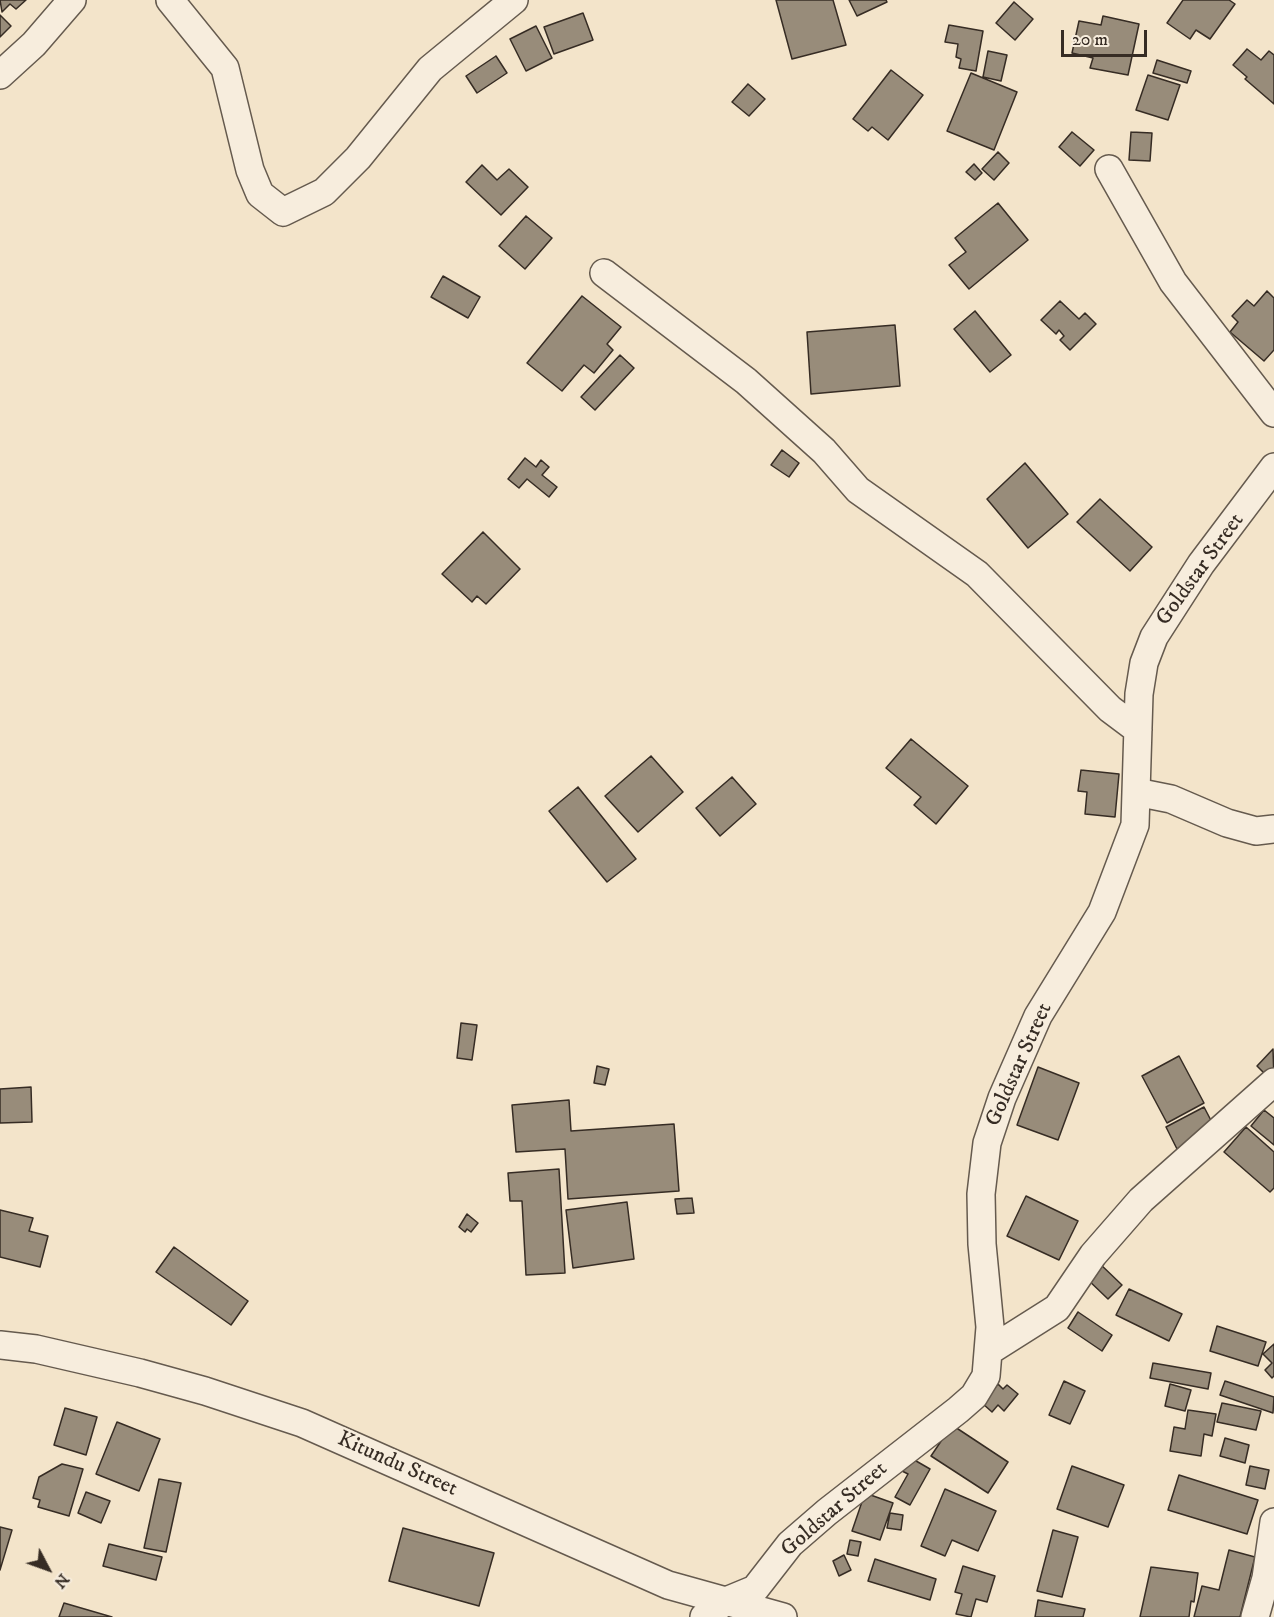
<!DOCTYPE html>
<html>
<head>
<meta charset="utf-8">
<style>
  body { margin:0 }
  #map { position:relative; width:1274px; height:1617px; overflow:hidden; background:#f3e4ca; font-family:"IM FELL DW Pica",serif }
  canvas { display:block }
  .north { position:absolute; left:18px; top:1539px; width:60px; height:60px; -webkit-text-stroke:4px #f7eddd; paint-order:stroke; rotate:131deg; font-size:16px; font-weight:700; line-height:24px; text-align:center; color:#362c24 }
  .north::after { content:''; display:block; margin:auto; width:21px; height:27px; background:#362c24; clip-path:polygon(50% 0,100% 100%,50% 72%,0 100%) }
  .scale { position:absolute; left:1061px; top:30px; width:86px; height:27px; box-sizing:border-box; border:3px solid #362c24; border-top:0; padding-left:8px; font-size:18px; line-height:21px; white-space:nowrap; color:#362c24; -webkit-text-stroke:4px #f7eddd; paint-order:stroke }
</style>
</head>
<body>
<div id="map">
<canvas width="1274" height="1617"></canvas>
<div class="north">N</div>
<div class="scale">20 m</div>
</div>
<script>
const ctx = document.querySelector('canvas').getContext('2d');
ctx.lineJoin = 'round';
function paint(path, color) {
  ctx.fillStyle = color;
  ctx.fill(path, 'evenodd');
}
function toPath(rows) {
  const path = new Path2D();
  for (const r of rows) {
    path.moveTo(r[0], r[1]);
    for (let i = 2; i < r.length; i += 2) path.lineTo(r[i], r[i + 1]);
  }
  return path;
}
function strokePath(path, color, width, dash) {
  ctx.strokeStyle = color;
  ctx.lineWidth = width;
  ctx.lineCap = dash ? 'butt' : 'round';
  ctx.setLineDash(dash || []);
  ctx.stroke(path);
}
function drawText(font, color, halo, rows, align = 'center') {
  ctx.font = font + ' "IM FELL DW Pica",serif';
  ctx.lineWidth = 4.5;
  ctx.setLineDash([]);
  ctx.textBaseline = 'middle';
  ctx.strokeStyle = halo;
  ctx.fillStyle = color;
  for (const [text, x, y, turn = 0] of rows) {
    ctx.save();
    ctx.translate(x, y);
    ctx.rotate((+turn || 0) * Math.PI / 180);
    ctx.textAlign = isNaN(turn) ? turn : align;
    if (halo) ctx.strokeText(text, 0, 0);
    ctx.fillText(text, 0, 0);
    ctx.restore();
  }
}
const building = toPath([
  [0,0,26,0,16,9,10,4,2,12,0,0],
  [776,0,833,0,846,45,792,59,776,0],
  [849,0,886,0,887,2,857,16,849,0],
  [1183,0,1229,0,1235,4,1210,39,1196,30,1190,39,1167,23,1183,0],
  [1014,2,1033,19,1015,40,996,23,1014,2],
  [583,13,593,40,554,54,544,27,583,13],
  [0,15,11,26,0,37,0,15],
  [1103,16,1139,24,1128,75,1090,68,1093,58,1072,53,1079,21,1101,25,1103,16],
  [949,25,983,31,976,71,959,68,961,59,956,57,958,44,945,42,949,25],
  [536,26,552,58,526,71,510,39,536,26],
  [1247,49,1261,60,1269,51,1274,55,1274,104,1245,79,1247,77,1233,65,1247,49],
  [988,51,1007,55,1001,81,983,77,988,51],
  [496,56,507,73,477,93,466,76,496,56],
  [1157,60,1191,71,1187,83,1153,73,1157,60],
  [891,70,923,95,888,140,872,127,868,131,853,119,891,70],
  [971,73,1017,92,994,150,947,131,971,73],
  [1148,75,1180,85,1168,120,1136,110,1148,75],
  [748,84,765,99,749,116,732,102,748,84],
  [1072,132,1094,150,1080,166,1059,147,1072,132],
  [1131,132,1152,133,1150,161,1129,160,1131,132],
  [998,152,1009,163,994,180,982,169,998,152],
  [974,164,982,173,975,180,966,172,974,164],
  [482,165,497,180,509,169,528,187,501,215,466,182,482,165],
  [998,203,1028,240,969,289,949,265,966,252,955,238,998,203],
  [526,216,552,238,525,269,499,246,526,216],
  [443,276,480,297,468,318,431,297,443,276],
  [1267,291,1274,298,1274,350,1264,361,1230,332,1238,322,1232,316,1247,300,1254,306,1267,291],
  [582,296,621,327,607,344,613,350,594,373,584,365,562,391,527,363,582,296],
  [1060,301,1079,319,1085,313,1096,324,1070,350,1060,340,1064,336,1059,330,1056,334,1041,320,1060,301],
  [975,311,1011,355,990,372,954,329,975,311],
  [895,325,900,386,811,394,807,332,895,325],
  [620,355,634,368,595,410,581,397,620,355],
  [782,450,799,463,789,477,771,465,782,450],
  [525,458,536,467,541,460,549,467,542,475,557,487,549,497,527,479,519,488,508,479,525,458],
  [1025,463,1068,514,1028,548,987,499,1025,463],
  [1100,499,1152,547,1130,571,1077,522,1100,499],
  [483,532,520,569,486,604,477,596,472,602,442,574,483,532],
  [911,739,968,786,936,824,914,805,921,797,886,768,911,739],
  [651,756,683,792,638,832,605,796,651,756],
  [1081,770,1119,774,1115,817,1085,814,1087,792,1078,791,1081,770],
  [732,777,756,804,720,836,696,808,732,777],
  [578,787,636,859,607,882,549,811,578,787],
  [461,1023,477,1025,472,1060,457,1058,461,1023],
  [1273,1049,1274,1080,1272,1081,1257,1066,1273,1049],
  [1179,1056,1204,1103,1167,1123,1142,1076,1179,1056],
  [597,1066,609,1069,605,1085,594,1083,597,1066],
  [1038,1067,1079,1083,1058,1140,1017,1125,1038,1067],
  [31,1087,32,1122,0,1123,0,1089,31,1087],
  [569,1100,571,1131,674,1124,679,1191,568,1199,565,1149,516,1152,512,1105,569,1100],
  [1204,1107,1216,1130,1177,1149,1166,1127,1204,1107],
  [1264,1110,1274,1118,1274,1145,1251,1126,1264,1110],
  [1246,1127,1274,1152,1274,1188,1270,1192,1224,1152,1246,1127],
  [559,1169,565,1273,526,1275,522,1201,510,1201,508,1173,559,1169],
  [1026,1196,1078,1221,1059,1260,1007,1236,1026,1196],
  [692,1198,694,1213,677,1214,675,1199,692,1198],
  [627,1202,634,1259,573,1268,566,1210,627,1202],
  [0,1210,33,1218,29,1231,48,1236,40,1267,0,1257,0,1210],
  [467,1214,478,1223,471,1232,467,1229,465,1232,459,1227,467,1214],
  [174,1247,248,1301,231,1325,156,1272,174,1247],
  [1098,1262,1122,1285,1108,1299,1084,1276,1098,1262],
  [1129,1289,1182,1314,1169,1341,1116,1315,1129,1289],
  [1078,1312,1112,1335,1102,1351,1068,1328,1078,1312],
  [1217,1326,1266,1342,1258,1366,1210,1351,1217,1326],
  [1274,1344,1274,1376,1272,1378,1265,1370,1272,1363,1263,1354,1274,1344],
  [1153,1363,1211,1373,1208,1389,1150,1378,1153,1363],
  [1064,1381,1085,1391,1070,1424,1049,1415,1064,1381],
  [1225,1381,1274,1397,1273,1413,1220,1395,1225,1381],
  [998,1384,1003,1389,1007,1385,1018,1394,1004,1411,998,1405,992,1412,982,1403,998,1384],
  [1170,1384,1191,1390,1185,1411,1165,1406,1170,1384],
  [1222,1403,1261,1411,1256,1430,1217,1422,1222,1403],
  [65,1408,97,1417,86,1455,54,1445,65,1408],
  [1188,1410,1216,1414,1212,1436,1204,1434,1201,1456,1170,1451,1174,1427,1185,1429,1188,1410],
  [117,1422,160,1439,139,1491,96,1474,117,1422],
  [952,1425,1008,1462,988,1493,931,1456,952,1425],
  [1225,1438,1249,1445,1245,1463,1220,1456,1225,1438],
  [904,1454,930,1469,910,1505,895,1497,908,1474,896,1468,904,1454],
  [62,1464,83,1469,69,1516,38,1507,40,1500,33,1498,39,1477,62,1464],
  [1072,1466,1124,1485,1108,1527,1057,1509,1072,1466],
  [1250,1466,1269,1470,1265,1489,1246,1485,1250,1466],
  [1179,1475,1258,1500,1247,1534,1168,1510,1179,1475],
  [159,1479,181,1483,166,1552,144,1548,159,1479],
  [945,1489,996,1511,978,1551,952,1540,945,1556,921,1546,945,1489],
  [86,1492,110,1501,101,1523,78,1513,86,1492],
  [865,1493,893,1503,880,1540,852,1531,865,1493],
  [890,1513,903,1515,901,1530,887,1528,890,1513],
  [0,1527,12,1530,0,1570,0,1527],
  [403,1528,494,1553,479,1606,389,1581,403,1528],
  [1053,1530,1078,1537,1062,1597,1037,1591,1053,1530],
  [850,1540,861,1542,858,1556,847,1554,850,1540],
  [109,1544,162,1557,156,1580,103,1566,109,1544],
  [1229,1550,1255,1557,1240,1617,1194,1617,1202,1586,1219,1590,1229,1550],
  [844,1555,851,1570,839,1576,833,1561,844,1555],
  [875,1559,936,1579,930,1600,868,1581,875,1559],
  [963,1566,995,1576,987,1602,976,1599,971,1617,956,1614,962,1594,955,1592,963,1566],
  [1151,1567,1198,1573,1194,1602,1191,1601,1189,1617,1140,1617,1151,1567],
  [1038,1600,1085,1609,1083,1617,1035,1617,1038,1600],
  [64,1603,112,1617,59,1617,64,1603]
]);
paint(building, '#988c7a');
strokePath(building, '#362c24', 1.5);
const minor = toPath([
  [170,0,225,68,250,170,260,194,283,212,324,192,358,158,430,69,514,0],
  [0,75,34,44,72,0],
  [1109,169,1173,282,1274,413],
  [604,273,746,381,824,451,858,490,977,574,1110,709,1138,730],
  [1136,792,1171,799,1227,823,1256,831,1274,829],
  [0,1345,36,1349,140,1373,205,1391,302,1423,668,1585,783,1617],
  [989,1351,1057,1308,1093,1255,1141,1200,1274,1082],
  [704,1617,726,1601,755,1589,790,1544,827,1512,958,1410,974,1396,986,1376,990,1327,982,1244,981,1194,987,1143,1002,1098,1038,1016,1102,912,1135,825,1139,694,1144,663,1154,637,1201,564,1274,467],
  [1255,1617,1266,1578,1274,1522]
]);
strokePath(minor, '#655a4e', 30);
strokePath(minor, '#f7eddd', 27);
drawText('22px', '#362c24', '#f7eddd', [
  ["Goldstar Street",1201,570,-54],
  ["Goldstar Street",1020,1065,-66],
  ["Kitundu Street",397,1465,24],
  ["Goldstar Street",835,1510,-41]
]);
</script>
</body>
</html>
